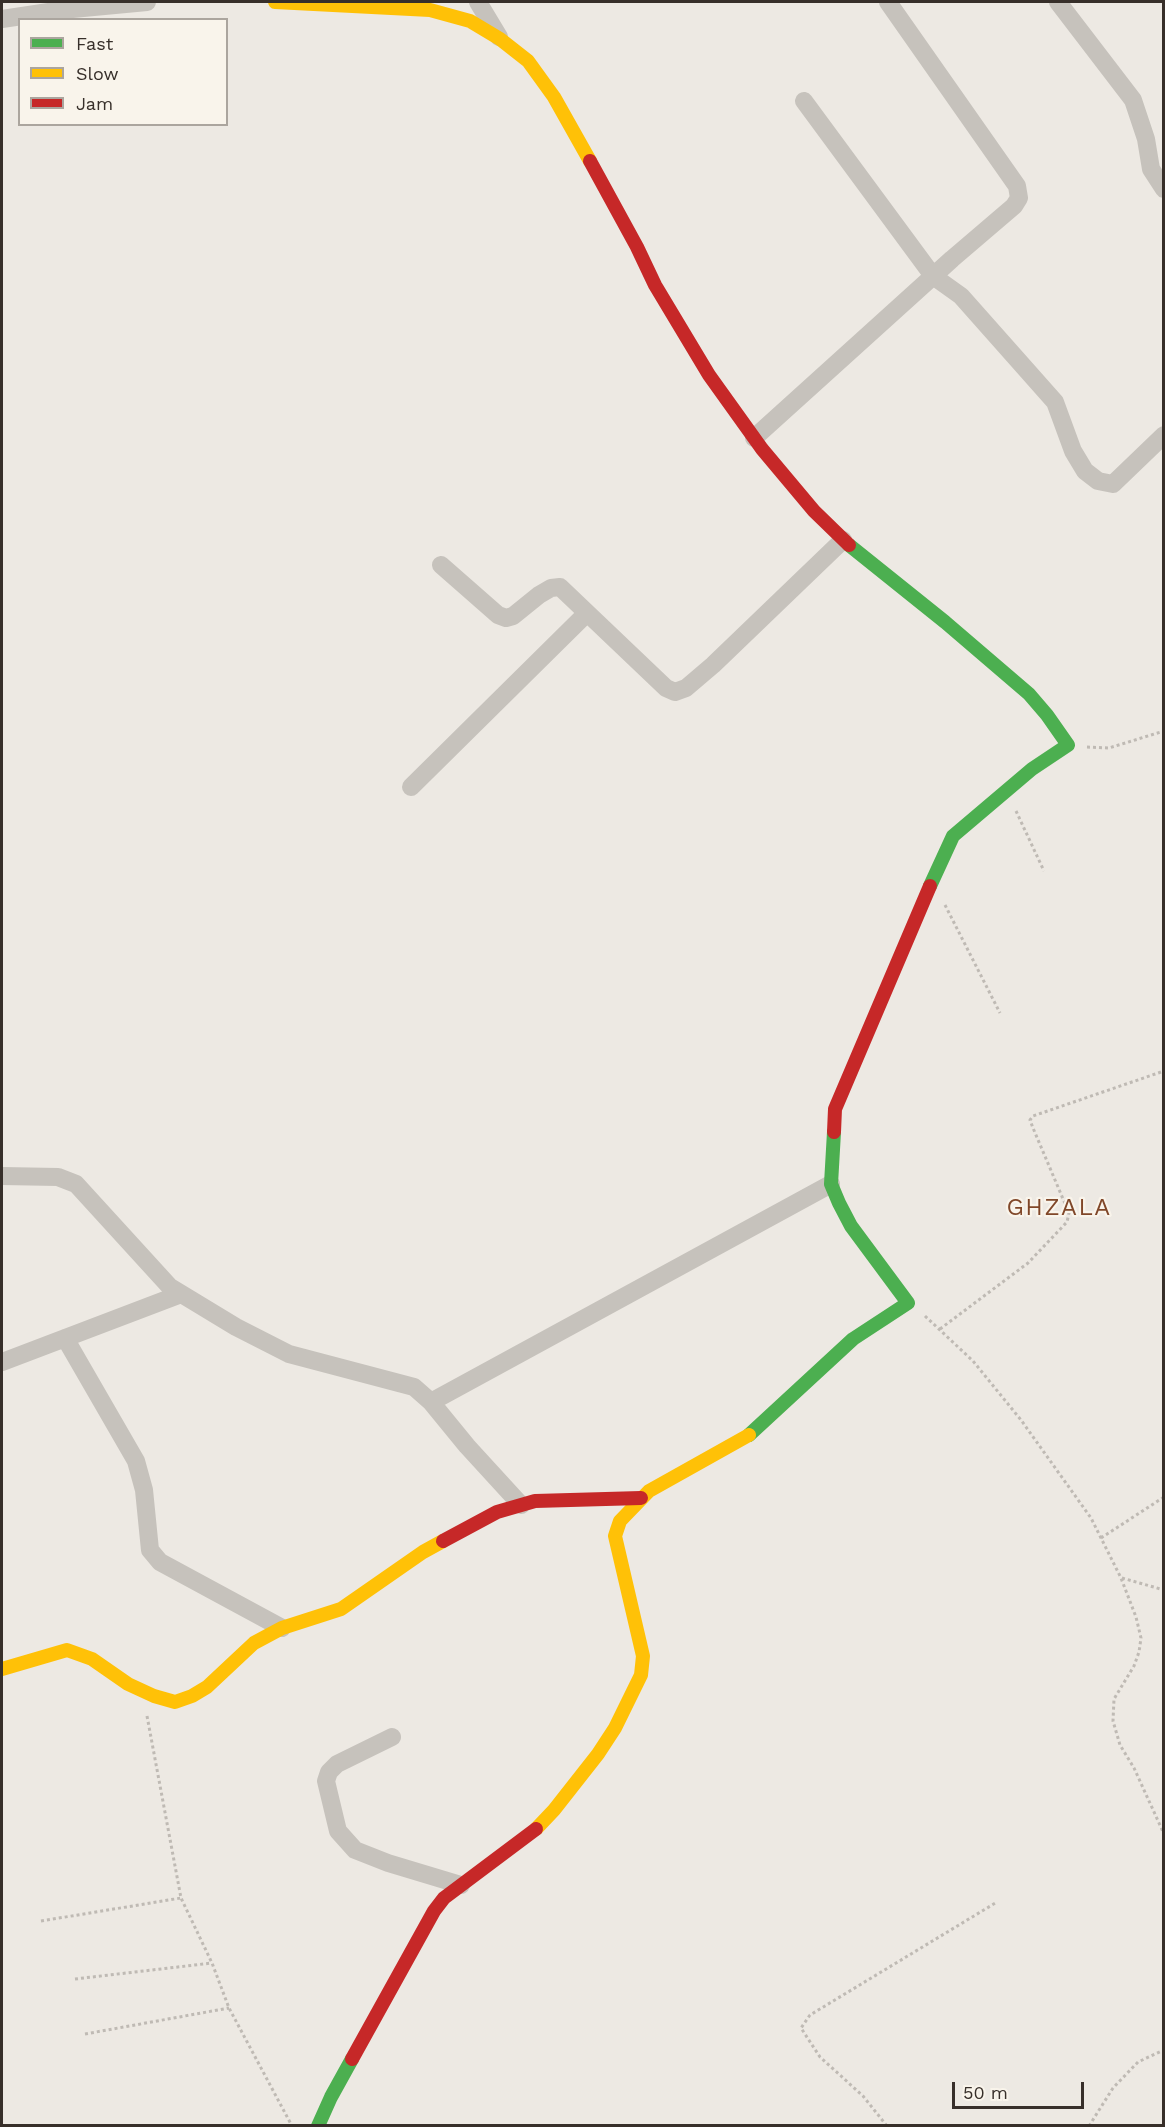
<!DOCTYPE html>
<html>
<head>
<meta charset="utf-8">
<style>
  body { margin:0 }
  #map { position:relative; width:1165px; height:2127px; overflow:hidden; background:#ede9e3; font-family:"Work Sans",sans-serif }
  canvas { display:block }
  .frame { position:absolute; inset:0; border:3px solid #372f2a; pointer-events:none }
  .legend { position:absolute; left:18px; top:18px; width:210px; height:108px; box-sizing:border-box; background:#f9f4eb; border:2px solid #aba59e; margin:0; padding:8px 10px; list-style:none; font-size:18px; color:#372f2a }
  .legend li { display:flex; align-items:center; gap:12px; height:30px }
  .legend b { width:30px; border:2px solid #aba59e }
  .scale { position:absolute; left:952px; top:2082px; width:132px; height:27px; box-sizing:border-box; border:3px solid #372f2a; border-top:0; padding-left:8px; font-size:18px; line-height:21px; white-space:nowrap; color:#372f2a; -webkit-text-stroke:4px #f9f4eb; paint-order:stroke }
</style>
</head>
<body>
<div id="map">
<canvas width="1165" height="2127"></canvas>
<div class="frame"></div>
<ul class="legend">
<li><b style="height:8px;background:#4caf50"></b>Fast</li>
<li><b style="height:8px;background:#ffc107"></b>Slow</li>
<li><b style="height:8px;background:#c62828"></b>Jam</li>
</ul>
<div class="scale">50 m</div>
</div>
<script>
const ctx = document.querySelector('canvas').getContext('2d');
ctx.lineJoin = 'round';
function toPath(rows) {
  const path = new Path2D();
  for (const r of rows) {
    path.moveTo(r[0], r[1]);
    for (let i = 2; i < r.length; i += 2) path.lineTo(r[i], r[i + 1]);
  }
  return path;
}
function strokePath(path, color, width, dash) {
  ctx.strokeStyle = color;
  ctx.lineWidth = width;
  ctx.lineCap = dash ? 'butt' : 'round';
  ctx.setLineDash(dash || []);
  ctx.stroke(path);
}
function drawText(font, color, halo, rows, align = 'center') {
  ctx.font = font + ' "Work Sans",sans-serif';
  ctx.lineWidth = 4.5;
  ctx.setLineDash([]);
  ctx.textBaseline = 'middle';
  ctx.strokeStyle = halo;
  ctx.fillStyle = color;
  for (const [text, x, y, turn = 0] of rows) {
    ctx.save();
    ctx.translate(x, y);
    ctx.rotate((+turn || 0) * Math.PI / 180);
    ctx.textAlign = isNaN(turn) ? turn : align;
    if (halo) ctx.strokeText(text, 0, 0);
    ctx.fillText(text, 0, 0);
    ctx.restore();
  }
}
strokePath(toPath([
  [1087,747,1109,748,1164,731],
  [1016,811,1044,871],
  [945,905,1000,1013],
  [925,1316,973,1361,1021,1420,1091,1518,1121,1578,1136,1617,1141,1638,1139,1652,1134,1666,1114,1699,1113,1721,1120,1745,1134,1768,1164,1834],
  [940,1329,1028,1263,1067,1222,1069,1213,1033,1128,1030,1120,1033,1116,1164,1071],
  [1101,1538,1164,1497],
  [1122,1578,1164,1590],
  [147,1716,181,1898,212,1963,229,2008,292,2126],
  [41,1921,181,1898],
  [75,1979,212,1963],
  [85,2034,229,2008],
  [887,2126,863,2096,820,2057,801,2028,810,2015,997,1902],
  [1089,2126,1113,2088,1138,2062,1164,2050]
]), '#bfbab4', 3, [3, 3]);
strokePath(toPath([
  [478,2,499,37],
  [1058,2,1133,100,1146,139,1151,169,1164,189],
  [2,19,62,10,147,2],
  [804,101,933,276,961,296,1055,402,1073,451,1085,471,1098,481,1113,484,1164,435],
  [754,438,952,259,1014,206,1019,198,1017,186,888,2],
  [441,565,498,615,506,618,513,616,539,595,551,588,560,587,666,688,675,692,686,688,713,665,843,540],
  [411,787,587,613],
  [2,1176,58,1177,76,1184,170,1287,236,1327,289,1354,414,1387,431,1402,467,1446,521,1505],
  [65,1338,136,1461,144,1490,150,1550,160,1562,282,1628],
  [2,1362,181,1294],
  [431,1402,831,1184],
  [392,1737,337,1764,329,1772,326,1781,338,1831,355,1850,388,1863,461,1885]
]), '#c6c2bc', 18);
strokePath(toPath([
  [849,545,945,622,1029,694,1047,715,1068,745,1032,769,953,836,930,886],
  [749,1435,853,1339,908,1303,851,1226,839,1203,831,1184,834,1132],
  [318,2126,331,2097,352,2059]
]), '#4caf50', 14);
strokePath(toPath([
  [275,2,430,10,470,21,500,39,528,61,554,97,590,161],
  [2,1669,67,1650,92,1659,128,1684,154,1696,175,1702,192,1696,207,1687,254,1643,282,1628,341,1609,423,1552,443,1541],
  [536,1829,554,1810,598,1754,615,1728,641,1675,643,1656,615,1536,620,1521,649,1491,749,1435]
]), '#ffc107', 14);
strokePath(toPath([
  [590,161,637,247,655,285,709,375,762,449,814,511,849,545],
  [834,1132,835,1109,930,886],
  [443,1541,497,1512,535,1501,641,1498],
  [352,2059,434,1911,444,1898,536,1829]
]), '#c62828', 14);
ctx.letterSpacing = '1.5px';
drawText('24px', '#804729', '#f9f4eb', [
  ["GHZALA",1059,1208]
]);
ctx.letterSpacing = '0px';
</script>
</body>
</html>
